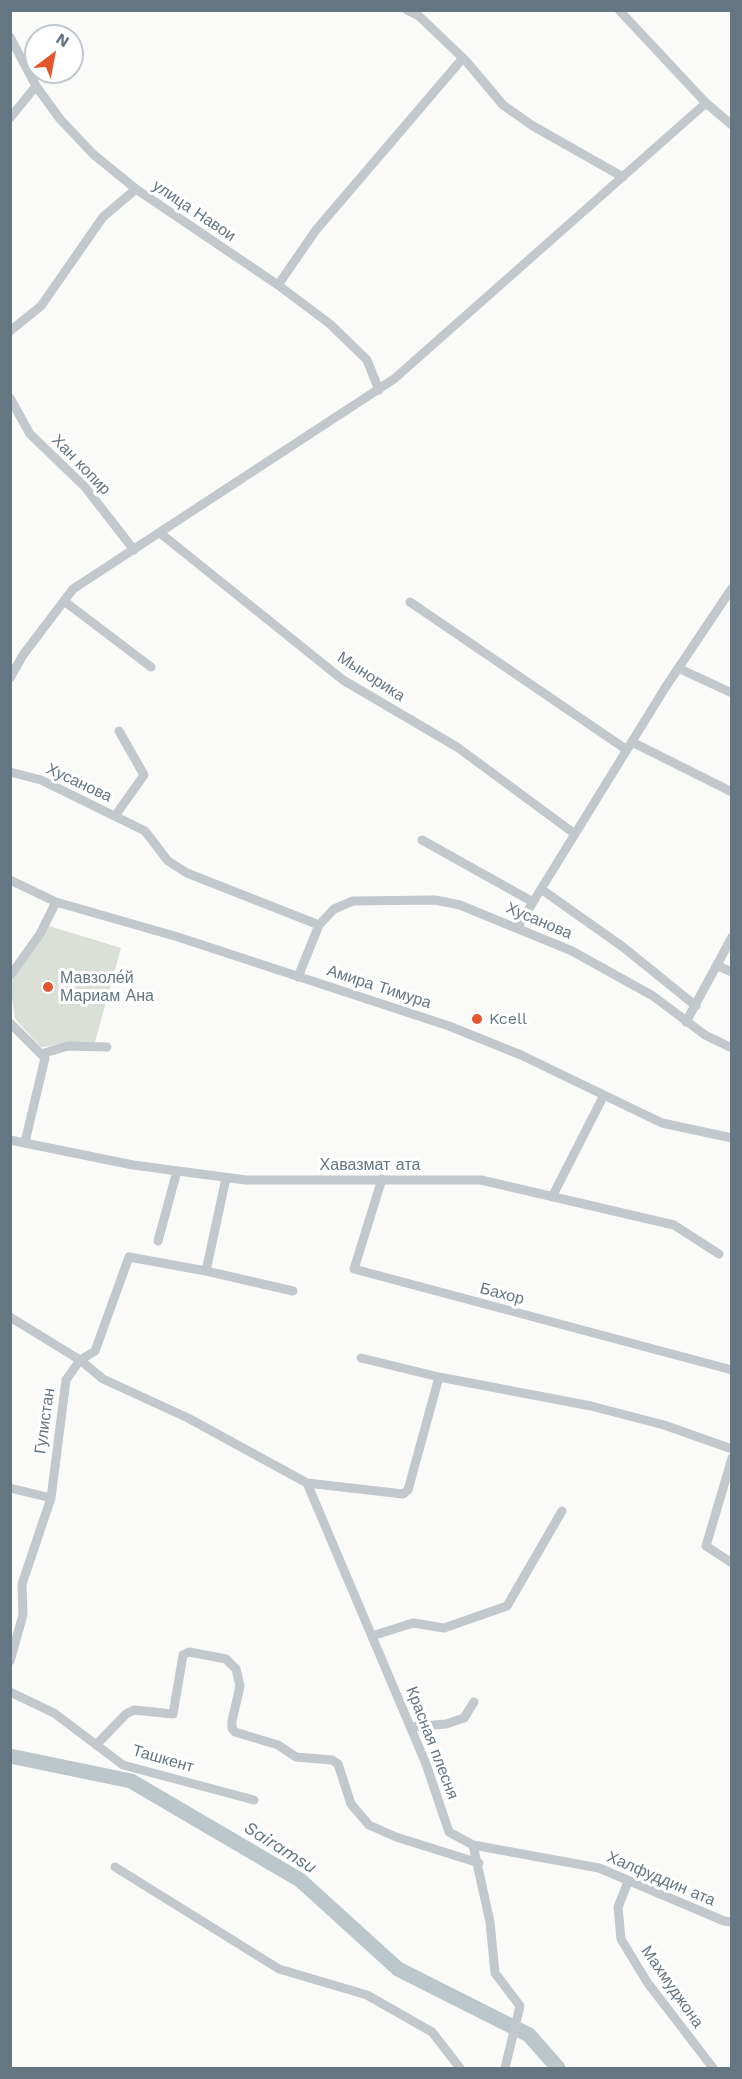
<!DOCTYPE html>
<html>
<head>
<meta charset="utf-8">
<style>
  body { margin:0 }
  #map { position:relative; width:742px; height:2079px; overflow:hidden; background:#fafaf8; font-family:"Work Sans",sans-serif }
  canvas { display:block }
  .frame { position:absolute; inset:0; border:12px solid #657683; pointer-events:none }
  .north { position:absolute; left:24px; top:24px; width:60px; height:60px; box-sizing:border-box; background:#fff; border:2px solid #c1c8cd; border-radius:50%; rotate:32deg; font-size:16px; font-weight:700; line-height:24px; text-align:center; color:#657683 }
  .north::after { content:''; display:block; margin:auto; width:21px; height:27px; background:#e4572e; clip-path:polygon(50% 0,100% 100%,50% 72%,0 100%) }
</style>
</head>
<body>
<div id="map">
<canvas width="742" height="2079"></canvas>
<div class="frame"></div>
<div class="north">N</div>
</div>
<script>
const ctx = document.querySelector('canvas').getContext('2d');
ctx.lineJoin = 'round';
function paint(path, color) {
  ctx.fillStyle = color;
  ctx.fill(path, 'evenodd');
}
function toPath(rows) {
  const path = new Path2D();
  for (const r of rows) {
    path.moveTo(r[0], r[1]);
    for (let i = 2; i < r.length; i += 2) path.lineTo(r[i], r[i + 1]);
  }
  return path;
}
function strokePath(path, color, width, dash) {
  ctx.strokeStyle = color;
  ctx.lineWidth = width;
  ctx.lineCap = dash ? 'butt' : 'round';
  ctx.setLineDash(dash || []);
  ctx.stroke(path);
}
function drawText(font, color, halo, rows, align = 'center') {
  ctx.font = font + ' "Work Sans",sans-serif';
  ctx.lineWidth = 6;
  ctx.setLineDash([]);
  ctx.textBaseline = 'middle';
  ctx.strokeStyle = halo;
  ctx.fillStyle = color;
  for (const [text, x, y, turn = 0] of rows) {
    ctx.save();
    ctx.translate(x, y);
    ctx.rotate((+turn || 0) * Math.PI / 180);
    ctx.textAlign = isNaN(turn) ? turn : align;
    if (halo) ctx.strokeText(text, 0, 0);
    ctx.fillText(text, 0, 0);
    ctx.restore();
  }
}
paint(toPath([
  [49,926,121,948,95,1042,41,1047,15,1019,10,984]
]), '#dadfd7');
strokePath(toPath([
  [10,1756,131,1781,300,1880,398,1969,529,2035,558,2068]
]), '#bbc7cb', 15);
strokePath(toPath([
  [407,10,419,16,466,61,503,105,533,126,623,177],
  [619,10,706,103,732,125],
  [10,37,36,86,60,119,93,154,136,189,278,285,330,324,367,360,379,390],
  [10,118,36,86],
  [278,285,316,230,463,58],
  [10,331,41,306,103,217,136,189],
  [10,398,30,434,85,487,134,550],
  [160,533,343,680,457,747,575,834],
  [64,601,151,667],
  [410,602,627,750],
  [678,668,732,693],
  [10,678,23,655,73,589,394,379,706,103],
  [632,742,732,792],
  [10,772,41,780,145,831,168,861,187,873,319,925],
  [115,816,144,775,119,731],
  [422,840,533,902],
  [10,880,56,902,178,937,449,1026,521,1055,662,1123,732,1138],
  [541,889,623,947,696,1006],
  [517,928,665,688,732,588],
  [718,966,732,972],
  [10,976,40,934,56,902],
  [298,977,319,925,334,909,353,901,435,900,460,905,572,951,653,996,705,1035,732,1048],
  [686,1022,732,937],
  [10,1023,45,1058,25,1142],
  [41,1054,68,1046,107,1047],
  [10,1140,133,1165,246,1180,481,1180,674,1225,719,1254],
  [382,1179,354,1269,732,1370],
  [552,1197,604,1095],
  [158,1241,177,1171],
  [206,1271,226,1178],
  [10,1317,80,1360,103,1379,188,1418,307,1483,403,1494,408,1490,439,1377],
  [361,1358,439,1377,591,1406,664,1425,732,1449],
  [732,1458,706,1546,732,1563],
  [307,1483,426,1764,449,1832,473,1845,490,1922,495,1973,520,2006,505,2068],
  [10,1488,51,1498],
  [372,1636,413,1623,444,1628,507,1606,562,1511],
  [10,1661,23,1615,22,1584,51,1498,66,1380,80,1360,95,1351,129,1257,206,1271,293,1291],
  [10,1692,54,1713,123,1765,254,1800],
  [410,1727,446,1724,464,1718,474,1702],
  [96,1745,126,1714,134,1710,173,1714,183,1655,189,1652,226,1659,236,1669,240,1686,232,1721,232,1728,235,1732,278,1745,296,1757,332,1760,338,1764,351,1804,369,1825,396,1837,479,1863],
  [473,1845,599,1868,724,1921,732,1922],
  [115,1867,279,1969,367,1995,432,2032,460,2068],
  [628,1882,618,1907,621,1939,647,1982,713,2068]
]), '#c3c8cc', 9);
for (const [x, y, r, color] of [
  [48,987,6,"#e4572e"],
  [477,1019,6,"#e4572e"]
]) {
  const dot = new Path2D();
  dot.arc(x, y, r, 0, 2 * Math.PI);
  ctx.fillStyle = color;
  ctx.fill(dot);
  strokePath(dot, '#fff', 2);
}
drawText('16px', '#657683', '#fff', [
  ["улица Навои",194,211,34],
  ["Хан копир",81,465,46],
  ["Мынорика",371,677,33],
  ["Хусанова",79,783,25],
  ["Хусанова",539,921,23],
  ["Амира Тимура",379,987,18],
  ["Хавазмат ата",370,1165],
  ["Бахор",502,1294,15],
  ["Гулистан",45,1421,-82],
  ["Красная плесня",432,1743,69],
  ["Ташкент",163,1759,16],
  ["Халфуддин ата",661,1879,23],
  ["Махмуджона",672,1987,55]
]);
drawText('16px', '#657683', '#fff', [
  ["Мавзоле́й",60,978],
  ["Мариам Ана",60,996],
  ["Kcell",489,1019]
], 'left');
drawText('italic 18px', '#60757c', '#fff', [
  ["Sairamsu",280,1848,32]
]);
</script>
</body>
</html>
